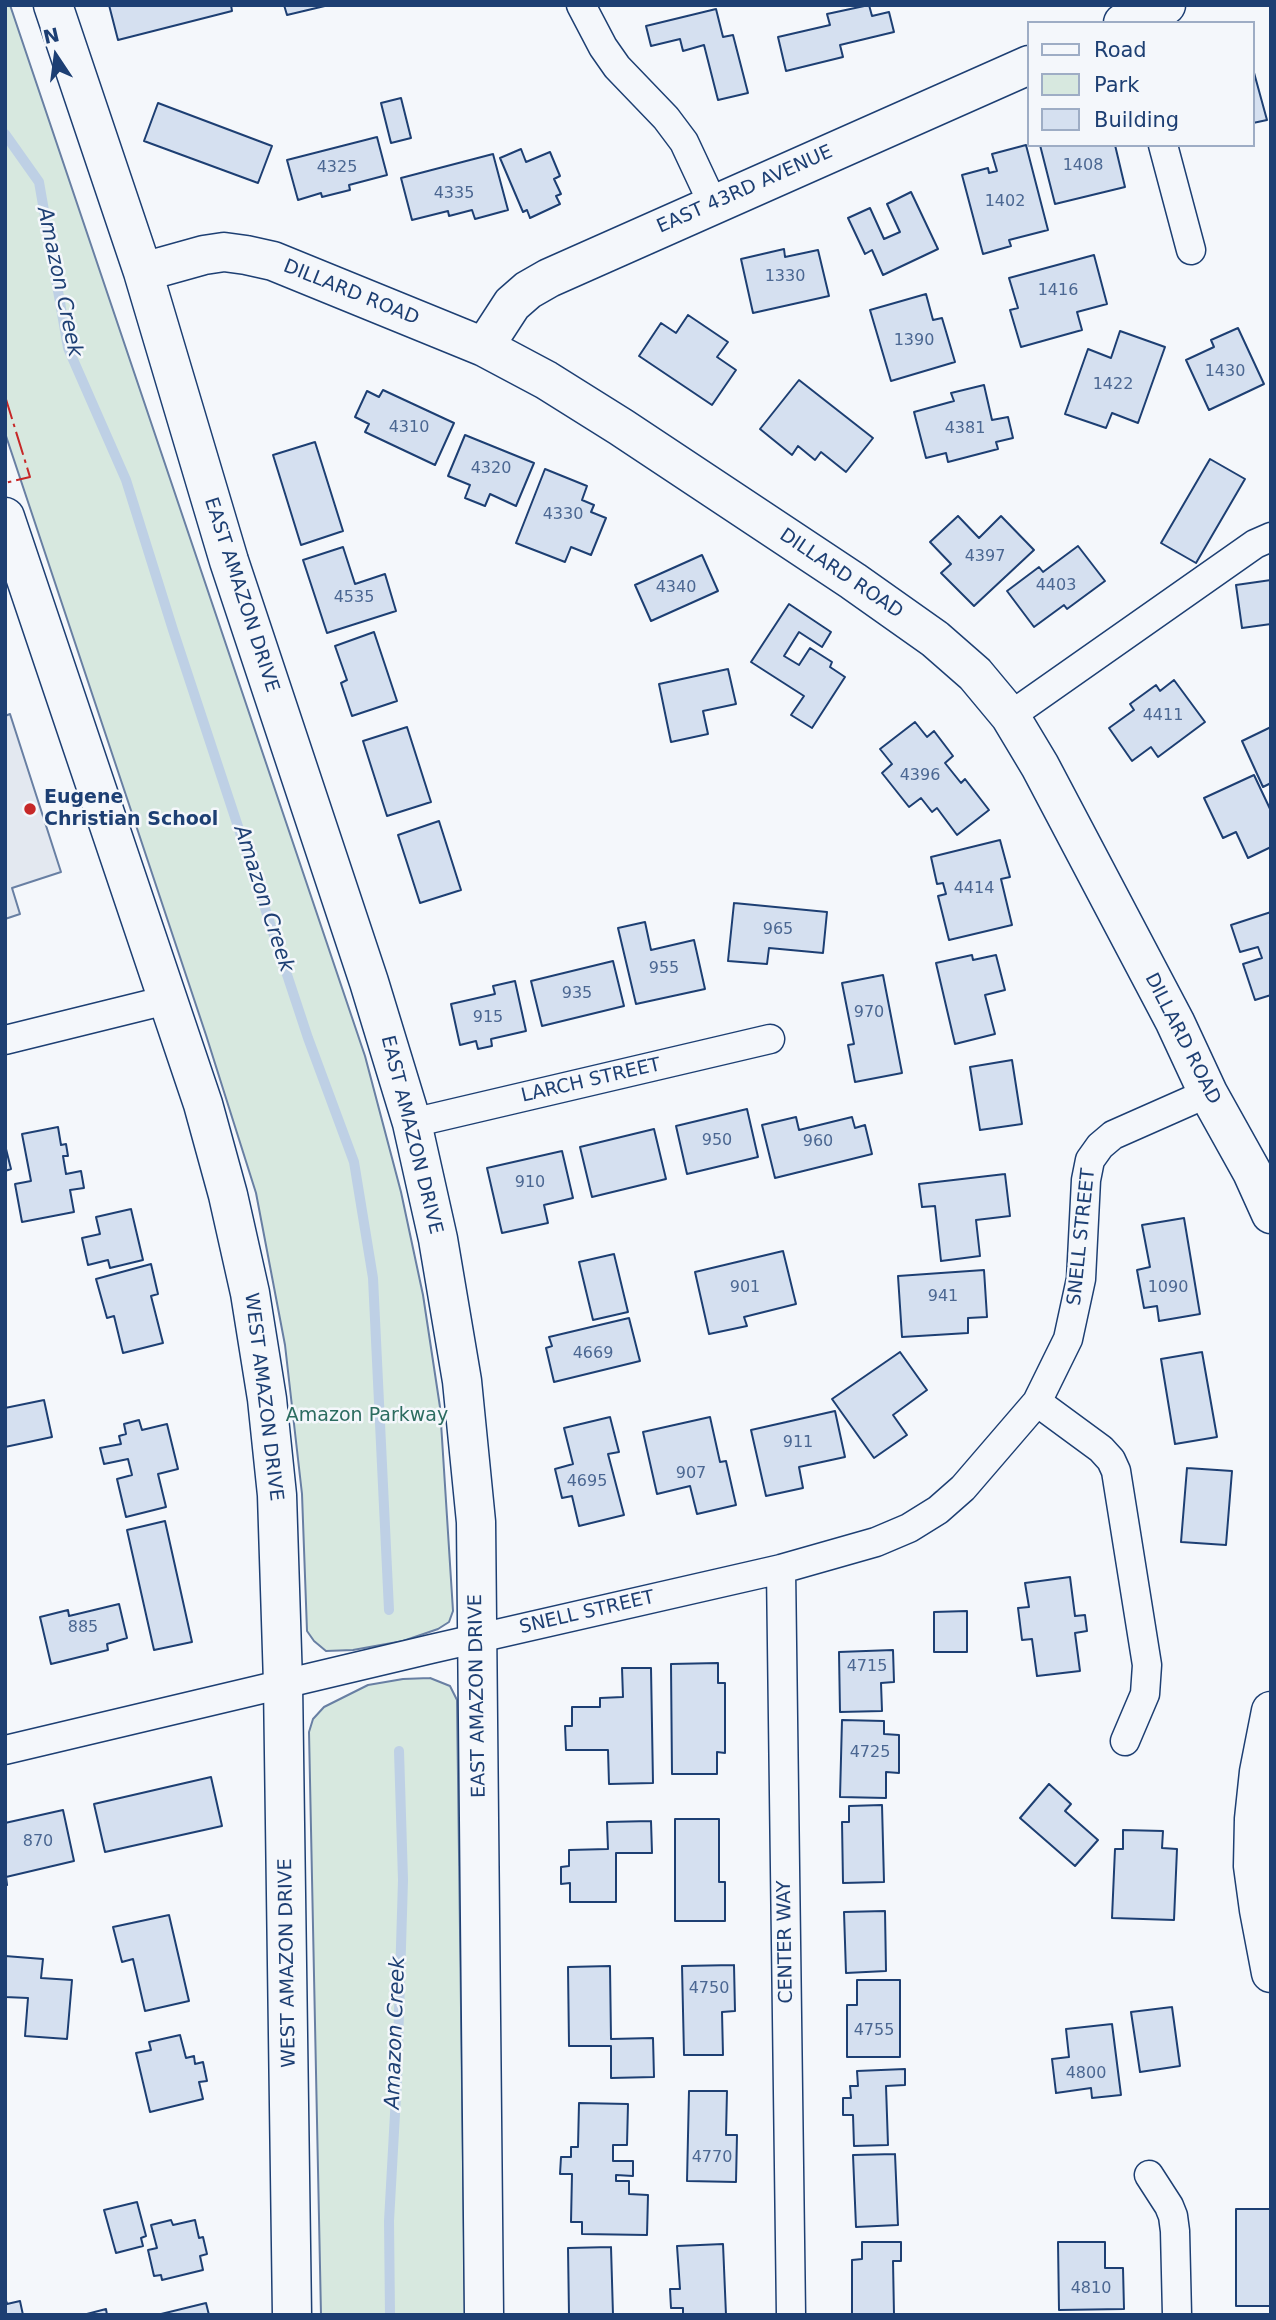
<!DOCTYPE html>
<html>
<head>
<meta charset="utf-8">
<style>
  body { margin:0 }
  #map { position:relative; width:1276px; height:2320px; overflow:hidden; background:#f4f7fb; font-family:"DejaVu Sans",sans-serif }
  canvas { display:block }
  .frame { position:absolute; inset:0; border:7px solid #1d3f73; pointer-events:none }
  .legend { position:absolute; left:1027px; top:21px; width:228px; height:126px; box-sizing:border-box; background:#f4f7fb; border:2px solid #9eadc5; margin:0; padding:9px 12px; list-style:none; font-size:21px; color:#1d3f73 }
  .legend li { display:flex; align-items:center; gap:14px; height:35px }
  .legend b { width:35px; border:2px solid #9eadc5 }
  .north { position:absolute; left:21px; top:21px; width:70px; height:70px; -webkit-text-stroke:5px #f4f7fb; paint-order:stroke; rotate:347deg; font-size:19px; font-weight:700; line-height:28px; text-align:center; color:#1d3f73 }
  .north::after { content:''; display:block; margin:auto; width:24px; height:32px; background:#1d3f73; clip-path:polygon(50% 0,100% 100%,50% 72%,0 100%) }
</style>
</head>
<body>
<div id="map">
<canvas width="1276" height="2320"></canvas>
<div class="frame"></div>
<ul class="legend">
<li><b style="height:9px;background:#f4f7fb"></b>Road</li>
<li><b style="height:19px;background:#d7e8df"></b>Park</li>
<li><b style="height:19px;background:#d5e0f0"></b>Building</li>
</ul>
<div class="north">N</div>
</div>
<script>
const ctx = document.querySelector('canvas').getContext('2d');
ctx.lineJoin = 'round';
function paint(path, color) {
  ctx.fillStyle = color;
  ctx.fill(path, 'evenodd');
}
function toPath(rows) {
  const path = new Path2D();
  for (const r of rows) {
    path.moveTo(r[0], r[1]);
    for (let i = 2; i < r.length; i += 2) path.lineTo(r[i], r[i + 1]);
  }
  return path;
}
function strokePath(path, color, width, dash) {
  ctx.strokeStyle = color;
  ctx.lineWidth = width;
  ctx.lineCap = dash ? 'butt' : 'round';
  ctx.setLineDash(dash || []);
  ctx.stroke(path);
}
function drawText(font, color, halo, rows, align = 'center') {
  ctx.font = font + ' "DejaVu Sans",sans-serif';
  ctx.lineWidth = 5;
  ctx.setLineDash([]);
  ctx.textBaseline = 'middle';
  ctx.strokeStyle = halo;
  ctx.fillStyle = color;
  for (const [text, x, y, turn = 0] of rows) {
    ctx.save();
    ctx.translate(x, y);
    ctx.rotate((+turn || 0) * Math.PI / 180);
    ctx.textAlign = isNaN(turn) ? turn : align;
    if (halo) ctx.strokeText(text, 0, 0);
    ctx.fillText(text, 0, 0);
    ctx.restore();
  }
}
const green = toPath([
  [5,5,10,5,365,1056,401,1192,423,1295,440,1407,453,1611,449,1622,438,1629,403,1641,353,1650,326,1651,314,1641,307,1631,302,1494,285,1345,256,1193,206,1035,5,433,5,5],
  [430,1678,450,1686,457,1700,465,2315,321,2315,309,1732,313,1719,324,1707,368,1685,403,1679,430,1678]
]);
paint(green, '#d7e8df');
strokePath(green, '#687fa3', 2);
const parking = toPath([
  [10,714,61,872,12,888,20,914,5,919,5,716,10,714]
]);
paint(parking, '#e3e8f0');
strokePath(parking, '#687fa3', 2);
strokePath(toPath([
  [5,134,39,182,68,348,126,480,173,630,308,1038,354,1162,373,1278,389,1610],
  [390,2315,389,2221,397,2078,403,1880,399,1751]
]), '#bed0e5', 10);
const building = toPath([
  [109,5,231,5,232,11,118,40,109,5],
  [284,5,329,5,287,15,284,5],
  [869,5,872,16,889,12,894,32,840,45,843,57,786,71,778,37,830,25,827,14,869,5],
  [716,9,723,37,733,35,748,93,718,100,704,45,683,51,680,39,651,46,646,26,716,9],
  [1253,69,1267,120,1253,123,1253,69],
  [401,98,411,138,391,143,381,103,401,98],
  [158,103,272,146,258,183,144,141,158,103],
  [377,137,387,175,349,185,350,190,322,197,321,193,298,200,287,160,377,137],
  [1026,145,1048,230,1009,240,1011,246,983,254,962,175,988,168,989,173,997,171,992,154,1026,145],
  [1040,145,1115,145,1125,187,1055,204,1040,145],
  [521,149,526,162,550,152,560,176,554,179,561,194,556,196,560,204,530,218,527,210,523,212,500,158,521,149],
  [493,154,508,210,475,219,472,210,449,216,448,211,412,220,401,178,493,154],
  [911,192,938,249,883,275,872,250,865,254,848,218,870,208,884,239,900,232,887,204,911,192],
  [784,249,785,257,818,250,829,296,753,313,741,259,784,249],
  [1094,255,1107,304,1077,312,1082,330,1021,347,1010,310,1018,308,1009,278,1094,255],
  [926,294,933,320,942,318,955,362,891,381,870,310,926,294],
  [688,315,728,342,717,357,736,370,712,405,639,356,661,323,676,333,688,315],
  [1238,328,1264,384,1209,410,1186,360,1214,347,1211,340,1238,328],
  [1120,331,1165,347,1138,423,1112,413,1106,428,1065,414,1088,349,1111,358,1120,331],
  [799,380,873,438,846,472,821,452,815,460,798,446,792,455,760,429,799,380],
  [984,385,992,420,1008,417,1013,438,996,442,998,449,948,462,946,453,926,458,914,412,954,401,951,393,984,385],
  [383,390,454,423,435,465,365,432,369,424,355,417,367,391,379,397,383,390],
  [465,435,534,463,516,506,490,494,485,506,465,498,470,485,448,476,465,435],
  [315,442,343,531,301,545,273,455,315,442],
  [1210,459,1245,479,1196,563,1161,543,1210,459],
  [545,469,587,486,582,500,594,505,591,512,606,518,591,555,571,547,565,562,516,543,545,469],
  [958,516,979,538,1001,516,1034,550,974,606,941,573,951,564,930,542,958,516],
  [1078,546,1105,581,1067,609,1064,605,1034,627,1007,591,1039,567,1043,572,1078,546],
  [343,547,355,584,385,574,396,611,327,633,303,560,343,547],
  [702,555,718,591,651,621,635,585,702,555],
  [1271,580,1271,624,1242,628,1236,585,1271,580],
  [789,604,831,632,822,647,799,632,784,656,799,665,810,648,832,662,830,667,845,677,812,728,791,715,804,696,751,662,789,604],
  [374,632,397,701,352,716,341,683,347,680,335,646,374,632],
  [728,669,736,704,703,711,708,734,671,742,659,684,728,669],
  [1174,680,1205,722,1158,757,1151,747,1132,761,1109,728,1134,710,1130,704,1156,685,1160,691,1174,680],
  [915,722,927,737,934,731,953,756,945,763,961,783,965,779,989,810,957,835,937,808,932,812,921,798,909,807,882,773,892,764,880,749,915,722],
  [407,727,431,802,387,816,363,741,407,727],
  [1271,727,1271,783,1263,787,1242,741,1271,727],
  [1254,775,1271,811,1271,847,1248,858,1236,832,1223,838,1204,798,1254,775],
  [439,821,461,890,420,903,398,835,439,821],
  [1000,840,1010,877,1001,879,1012,925,949,940,938,896,946,894,943,883,937,884,931,857,1000,840],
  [734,903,827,912,823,953,769,948,767,964,728,961,734,903],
  [1271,912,1271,995,1255,1000,1243,964,1262,958,1258,947,1240,952,1231,925,1271,912],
  [645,922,651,950,694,940,705,989,636,1004,618,928,645,922],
  [972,955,973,960,996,955,1005,990,985,995,995,1034,955,1044,936,963,972,955],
  [613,961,624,1006,542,1026,531,981,613,961],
  [883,975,902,1073,855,1082,848,1045,854,1044,842,983,883,975],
  [515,981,526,1031,491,1039,492,1046,478,1049,476,1041,460,1045,451,1004,495,994,493,986,515,981],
  [1012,1060,1022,1124,980,1130,970,1067,1012,1060],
  [747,1109,758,1157,687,1174,676,1126,747,1109],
  [796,1117,799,1130,852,1117,855,1128,865,1125,872,1154,775,1178,762,1125,796,1117],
  [58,1127,61,1145,66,1144,68,1156,63,1156,66,1174,81,1171,84,1188,70,1190,74,1212,22,1222,15,1184,31,1181,22,1134,58,1127],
  [654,1129,666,1179,592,1197,580,1147,654,1129],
  [5,1145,11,1169,5,1171,5,1145],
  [562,1151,573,1198,544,1205,548,1223,502,1233,487,1168,562,1151],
  [1005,1174,1010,1216,976,1220,980,1256,941,1261,935,1206,922,1207,919,1184,1005,1174],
  [131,1209,143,1260,110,1268,108,1260,88,1265,82,1238,100,1234,96,1217,131,1209],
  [1184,1218,1200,1314,1159,1321,1157,1306,1144,1308,1137,1270,1150,1267,1142,1225,1184,1218],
  [783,1251,796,1304,744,1317,747,1326,709,1334,695,1272,783,1251],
  [614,1254,628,1312,593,1320,579,1262,614,1254],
  [151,1264,158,1294,151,1296,163,1343,123,1353,114,1316,107,1318,96,1279,151,1264],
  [984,1270,987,1317,968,1318,968,1333,902,1337,898,1276,984,1270],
  [629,1318,640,1361,554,1382,546,1348,552,1346,549,1337,629,1318],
  [900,1352,927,1390,893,1415,907,1435,874,1458,832,1399,900,1352],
  [1202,1352,1217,1437,1175,1444,1161,1359,1202,1352],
  [44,1400,52,1437,5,1447,5,1408,44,1400],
  [835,1411,845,1457,799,1467,803,1488,766,1496,751,1430,835,1411],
  [610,1417,619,1452,608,1454,624,1515,579,1526,572,1496,562,1498,555,1469,573,1464,564,1428,610,1417],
  [710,1417,720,1462,726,1461,736,1505,697,1514,690,1486,657,1494,643,1432,710,1417],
  [139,1420,142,1430,167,1424,178,1469,158,1474,166,1507,126,1517,117,1479,132,1475,128,1459,104,1464,100,1448,121,1444,119,1436,126,1434,124,1424,139,1420],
  [1187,1468,1232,1471,1226,1545,1181,1542,1187,1468],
  [165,1521,192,1642,154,1650,127,1530,165,1521],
  [1070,1577,1075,1616,1085,1615,1087,1631,1075,1633,1080,1671,1037,1676,1032,1639,1022,1640,1018,1608,1029,1607,1025,1583,1070,1577],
  [119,1604,127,1638,107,1644,108,1650,51,1664,40,1617,68,1610,69,1616,119,1604],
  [967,1611,967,1652,934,1652,934,1612,967,1611],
  [893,1650,894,1682,881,1683,882,1711,840,1712,839,1652,893,1650],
  [718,1663,718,1683,725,1683,725,1753,717,1752,717,1774,672,1774,671,1664,718,1663],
  [622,1668,651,1668,653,1783,609,1784,608,1750,566,1750,565,1726,572,1726,572,1707,600,1707,600,1698,623,1697,622,1668],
  [842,1720,884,1721,884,1734,899,1735,899,1773,886,1772,886,1798,840,1797,842,1720],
  [211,1777,222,1826,105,1852,94,1804,211,1777],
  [1049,1784,1071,1804,1065,1811,1098,1840,1075,1866,1020,1818,1049,1784],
  [882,1805,884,1882,843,1883,842,1822,849,1822,849,1806,882,1805],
  [63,1810,74,1861,6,1877,7,1885,5,1885,5,1823,63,1810],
  [675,1819,719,1819,719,1882,725,1882,725,1921,675,1921,675,1819],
  [651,1821,652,1853,616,1853,616,1902,570,1902,570,1883,561,1884,561,1867,569,1866,569,1850,608,1849,607,1822,651,1821],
  [1123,1830,1163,1831,1162,1848,1177,1849,1174,1920,1112,1918,1115,1849,1123,1849,1123,1830],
  [885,1911,886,1971,846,1973,844,1912,885,1911],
  [169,1915,189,2001,145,2011,133,1959,122,1962,113,1927,169,1915],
  [5,1956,43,1959,41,1978,72,1980,67,2039,25,2036,28,1998,5,1997,5,1956],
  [734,1965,735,2011,722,2012,723,2055,684,2055,682,1966,734,1965],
  [610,1966,611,2039,653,2038,654,2077,611,2078,611,2046,569,2046,568,1967,610,1966],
  [857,1980,900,1980,900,2057,847,2057,847,2005,857,2005,857,1980],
  [1172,2007,1180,2066,1140,2072,1131,2012,1172,2007],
  [1112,2024,1121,2095,1092,2098,1091,2088,1056,2093,1052,2059,1069,2057,1066,2029,1112,2024],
  [180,2035,186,2058,194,2056,195,2064,203,2062,207,2081,199,2082,203,2099,150,2112,136,2053,151,2050,149,2042,180,2035],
  [905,2069,905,2085,886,2086,888,2145,854,2146,853,2115,843,2115,843,2098,851,2098,850,2086,858,2086,857,2071,905,2069],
  [689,2091,727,2091,726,2135,737,2135,736,2182,687,2181,689,2091],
  [579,2103,628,2104,627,2145,613,2145,613,2161,633,2161,633,2176,616,2175,616,2181,629,2181,629,2194,648,2195,647,2235,582,2234,582,2222,571,2222,572,2174,560,2174,561,2157,571,2157,571,2147,578,2147,579,2103],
  [895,2154,898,2225,856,2227,853,2155,895,2154],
  [137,2202,146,2236,141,2238,143,2246,116,2253,104,2210,137,2202],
  [1236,2209,1271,2209,1271,2306,1236,2306,1236,2209],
  [171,2220,173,2225,195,2220,199,2238,203,2237,207,2254,200,2256,203,2270,162,2280,161,2275,154,2276,148,2250,157,2248,151,2225,171,2220],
  [862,2242,901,2242,901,2261,893,2261,894,2315,852,2315,852,2260,862,2259,862,2242],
  [1058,2242,1105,2242,1105,2268,1123,2268,1124,2309,1059,2310,1058,2242],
  [723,2244,726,2315,683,2315,683,2308,671,2308,670,2289,680,2289,677,2246,723,2244],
  [611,2247,613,2315,569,2315,568,2248,611,2247],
  [5,2297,7,2304,20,2301,23,2315,5,2315,5,2297],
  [206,2303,209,2315,157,2315,206,2303],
  [106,2309,107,2315,83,2315,106,2309]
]);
paint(building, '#d5e0f0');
strokePath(building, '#1d3f73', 2);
const street = toPath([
  [581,5,603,47,617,67,666,118,684,142,713,204],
  [1163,145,1191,250],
  [1010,716,1255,544,1271,537],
  [5,1040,167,1000],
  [412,1123,770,1039],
  [1037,1402,1101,1449,1111,1460,1116,1471,1147,1665,1145,1694,1125,1741],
  [781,1569,791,2315],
  [5,1750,431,1649,781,1569,876,1542,909,1528,938,1510,963,1488,1037,1402,1068,1339,1081,1279,1086,1180,1090,1160,1100,1146,1113,1135,1208,1093],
  [1149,2175,1169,2206,1173,2216,1175,2231,1177,2315]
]);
const secondary = toPath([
  [53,5,143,272,229,561,369,982,412,1123,438,1239,462,1381,476,1522,484,2315],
  [1123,23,1166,5],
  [143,272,204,255,224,252,246,255,273,261,484,347,546,380,621,427,853,581,935,639,975,674,1010,716,1040,766,1175,1022,1208,1093,1252,1172,1271,1214],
  [484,347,512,304,528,290,549,278,1029,65],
  [5,517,203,1104,228,1195,250,1293,267,1399,277,1495,283,1683,292,2315],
  [1271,1711,1259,1772,1254,1819,1253,1866,1259,1910,1271,1973]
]);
strokePath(street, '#1d3f73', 31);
strokePath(secondary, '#1d3f73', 41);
strokePath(street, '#f4f7fb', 28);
strokePath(secondary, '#f4f7fb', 38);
strokePath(toPath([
  [5,396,30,477,5,483]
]), '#c62828', 2, [24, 5, 3.5, 5]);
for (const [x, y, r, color] of [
  [30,809,7,"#c62828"]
]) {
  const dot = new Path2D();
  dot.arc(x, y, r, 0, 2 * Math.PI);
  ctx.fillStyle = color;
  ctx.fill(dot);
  strokePath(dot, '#f4f7fb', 2.5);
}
drawText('16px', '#4b6792', null, [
  ["1408",1083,166],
  ["4325",337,168],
  ["4335",454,194],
  ["1402",1005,202],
  ["1330",785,277],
  ["1416",1058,291],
  ["1390",914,341],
  ["1430",1225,372],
  ["1422",1113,385],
  ["4310",409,428],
  ["4381",965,429],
  ["4320",491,469],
  ["4330",563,515],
  ["4397",985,557],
  ["4403",1056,586],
  ["4340",676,588],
  ["4535",354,598],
  ["4411",1163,716],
  ["4396",920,776],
  ["4414",974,889],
  ["965",778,930],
  ["955",664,969],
  ["935",577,994],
  ["970",869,1013],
  ["915",488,1018],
  ["950",717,1141],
  ["960",818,1142],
  ["910",530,1183],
  ["901",745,1288],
  ["1090",1168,1288],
  ["941",943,1297],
  ["4669",593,1354],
  ["911",798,1443],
  ["907",691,1474],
  ["4695",587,1482],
  ["885",83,1628],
  ["4715",867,1667],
  ["4725",870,1753],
  ["870",38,1842],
  ["4750",709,1989],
  ["4755",874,2031],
  ["4800",1086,2074],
  ["4770",712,2158],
  ["4810",1091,2289]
]);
drawText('19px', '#1d3f73', '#f4f7fb', [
  ["EAST 43RD AVENUE",745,190,-24],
  ["DILLARD ROAD",351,293,22],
  ["DILLARD ROAD",841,574,34],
  ["EAST AMAZON DRIVE",241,595,72],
  ["DILLARD ROAD",1182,1039,63],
  ["LARCH STREET",591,1081,-13],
  ["EAST AMAZON DRIVE",411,1135,76],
  ["SNELL STREET",1082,1237,-84],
  ["WEST AMAZON DRIVE",263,1397,83],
  ["SNELL STREET",587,1613,-13],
  ["EAST AMAZON DRIVE",478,1696,-91],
  ["CENTER WAY",786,1942,-91],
  ["WEST AMAZON DRIVE",288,1963,-91]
]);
drawText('bold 19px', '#1d3f73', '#f4f7fb', [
  ["Eugene",44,798],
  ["Christian School",44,820]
], 'left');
drawText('19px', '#2c6c60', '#f4f7fb', [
  ["Amazon Parkway",367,1416]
]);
drawText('italic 21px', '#1d3f73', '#f4f7fb', [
  ["Amazon Creek",59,282,78],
  ["Amazon Creek",263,899,72],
  ["Amazon Creek",396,2033,-88]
]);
</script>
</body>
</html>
